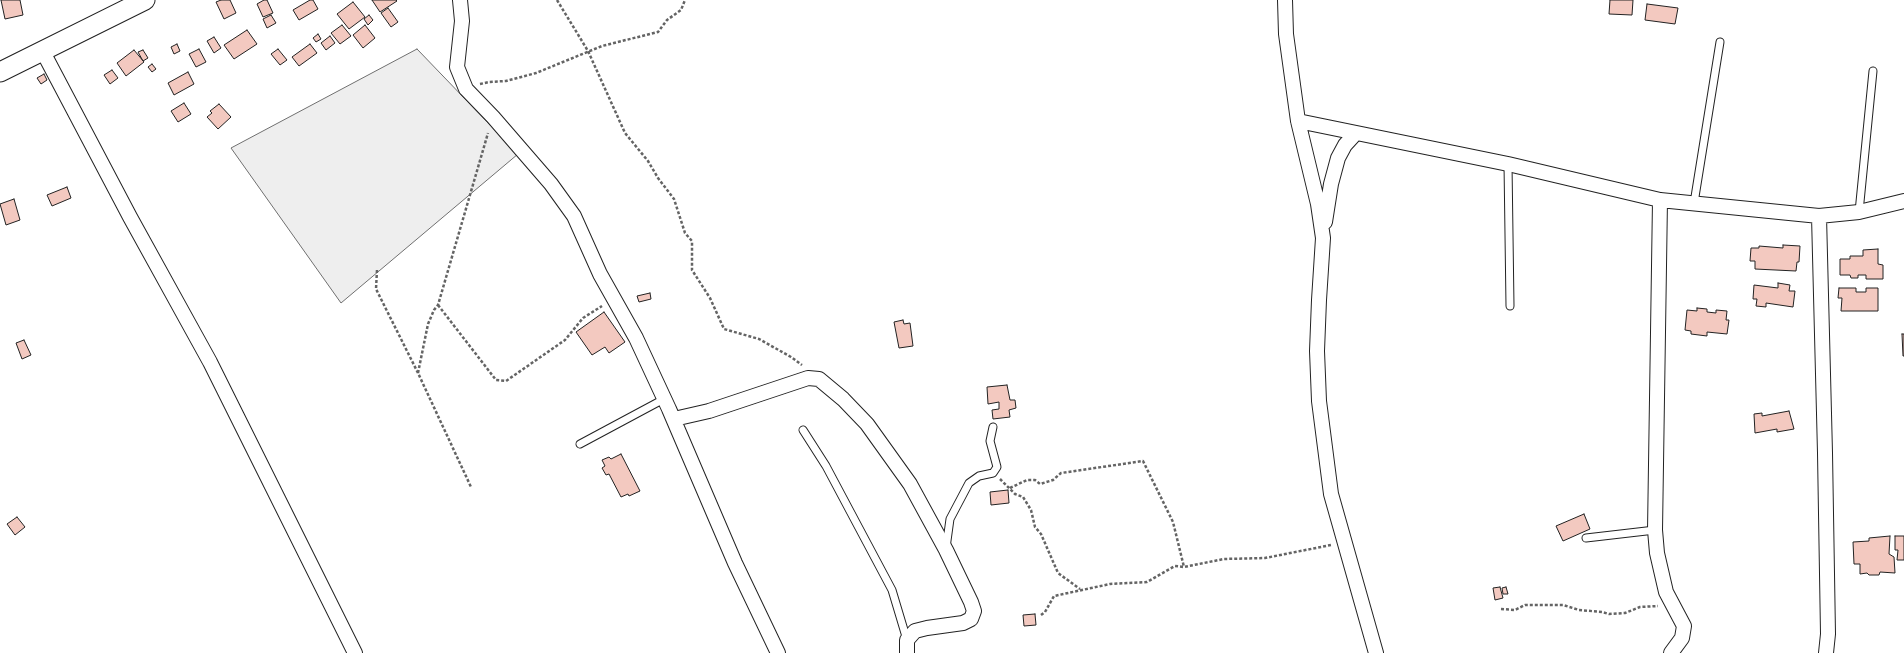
<!DOCTYPE html>
<html>
<head>
<meta charset="utf-8">
<style>
  body { margin:0 }
  canvas { display:block; background:#fff }
</style>
</head>
<body>
<canvas width="1904" height="653"></canvas>
<script>
const c = document.querySelector('canvas').getContext('2d');
c.lineJoin = 'round';
function paint(path, color) {
  c.fillStyle = color;
  c.fill(path, 'evenodd');
}
function shape(rows) {
  const path = new Path2D();
  for (const r of rows) {
    path.moveTo(r[0], r[1]);
    for (let i = 2; i < r.length; i += 2) path.lineTo(r[i], r[i + 1]);
  }
  return path;
}
function strokePath(path, color, width, dash) {
  c.strokeStyle = color;
  c.lineWidth = width;
  c.lineCap = dash ? 'butt' : 'round';
  c.setLineDash(dash || []);
  c.stroke(path);
}
const green = shape([
  [417,49,518,154,341,303,231,148,417,49]
]);
const building = shape([
  [1,0,20,0,23,15,5,19,1,0],
  [221,0,230,0,236,13,224,19,216,2,221,0],
  [264,0,267,0,273,13,263,17,257,4,264,0],
  [310,0,313,0,318,9,299,20,293,10,310,0],
  [372,0,396,0,397,1,380,12,372,0],
  [1610,0,1633,0,1632,15,1609,14,1610,0],
  [353,2,365,17,349,29,337,14,353,2],
  [1647,4,1678,8,1675,24,1645,20,1647,4],
  [388,8,398,22,391,27,381,13,388,8],
  [271,15,276,23,267,28,263,19,271,15],
  [369,15,373,20,368,25,364,19,369,15],
  [342,25,351,36,340,44,331,33,342,25],
  [365,25,375,38,363,48,353,35,365,25],
  [247,30,257,44,234,59,224,45,247,30],
  [318,34,321,39,316,42,313,38,318,34],
  [330,36,335,43,326,50,321,43,330,36],
  [214,37,221,48,214,53,207,41,214,37],
  [177,44,180,51,174,54,171,47,177,44],
  [310,44,317,53,299,66,292,57,310,44],
  [199,49,206,62,196,67,189,54,199,49],
  [278,49,287,60,280,65,271,54,278,49],
  [134,50,144,62,126,76,117,63,134,50],
  [143,50,148,58,143,61,138,52,143,50],
  [152,64,156,69,152,72,148,67,152,64],
  [112,70,118,78,110,84,104,75,112,70],
  [188,72,194,84,174,95,168,83,188,72],
  [44,74,47,80,41,84,37,78,44,74],
  [184,103,191,114,178,122,171,111,184,103],
  [219,104,231,117,218,129,207,117,212,113,210,111,219,104],
  [67,187,71,198,52,206,47,195,67,187],
  [14,199,20,220,6,225,0,204,14,199],
  [1783,245,1800,246,1799,262,1797,262,1796,271,1755,269,1755,261,1750,261,1751,248,1759,248,1759,246,1783,248,1783,245],
  [1878,249,1878,264,1883,265,1883,279,1866,279,1866,275,1858,275,1858,278,1851,278,1850,275,1840,275,1840,259,1850,259,1850,256,1863,256,1863,250,1878,249],
  [1778,283,1790,285,1789,291,1795,291,1793,307,1766,303,1766,307,1756,306,1757,299,1753,299,1754,285,1778,288,1778,283],
  [1839,288,1856,288,1856,292,1866,292,1866,288,1878,288,1878,311,1841,311,1842,298,1838,298,1839,288],
  [650,293,651,299,639,302,637,296,650,293],
  [1697,308,1707,309,1707,312,1716,313,1716,310,1727,311,1726,320,1729,320,1727,334,1707,332,1707,336,1691,334,1691,331,1685,330,1687,310,1697,311,1697,308],
  [604,312,625,342,609,353,605,347,592,355,576,332,604,312],
  [903,320,904,324,910,323,913,346,899,348,894,322,903,320],
  [1902,334,1904,334,1904,356,1903,356,1902,334],
  [24,340,31,355,22,359,16,343,24,340],
  [1007,385,1010,400,1015,400,1016,408,1009,410,1010,417,993,419,992,410,999,409,999,402,988,404,987,387,1007,385],
  [1789,411,1794,429,1777,432,1777,429,1755,433,1754,414,1762,413,1762,416,1789,411],
  [621,454,640,491,629,496,628,494,621,497,609,474,606,475,602,468,605,466,602,460,609,457,611,459,621,454],
  [1008,490,1009,503,991,505,990,492,1008,490],
  [1584,514,1590,529,1563,541,1556,526,1584,514],
  [17,517,25,527,15,535,7,524,17,517],
  [1890,536,1889,554,1894,557,1895,573,1880,572,1879,575,1869,575,1867,573,1860,574,1860,564,1854,564,1853,542,1869,541,1869,538,1890,536],
  [1895,536,1904,536,1904,560,1897,560,1898,550,1895,550,1895,536],
  [1500,587,1503,598,1495,600,1493,588,1500,587],
  [1506,587,1508,594,1503,594,1502,588,1506,587],
  [1035,614,1036,625,1024,626,1023,615,1035,614]
]);
const path = shape([
  [557,0,588,51,625,133,648,161,658,178,674,199,685,233,692,241,692,270,710,298,724,329,759,339,791,357,802,365],
  [480,84,489,82,506,81,536,73,602,46,658,32,667,20,681,10,685,0],
  [377,270,376,289,418,373,471,487],
  [438,305,496,380,506,381,565,340,583,318,602,306],
  [418,373,428,324,434,310,438,305,488,133],
  [1000,479,1015,494,1023,497,1031,510,1035,527,1041,534,1058,573,1080,589],
  [1010,488,1027,480,1035,480,1040,484,1053,480,1061,473,1143,461,1173,522,1184,567],
  [1501,609,1515,610,1525,605,1563,605,1579,610,1602,612,1609,614,1625,613,1640,607,1658,606],
  [1041,615,1045,612,1054,596,1110,584,1147,582,1175,566,1184,567,1224,559,1265,558,1331,545]
]);
const lane = shape([
  [1508,164,1510,306],
  [1694,203,1720,42],
  [1859,212,1873,71],
  [803,430,826,466,892,590,907,640],
  [580,444,664,399],
  [1586,538,1655,530],
  [946,548,950,519,969,483,979,476,993,473,997,467,990,441,993,427]
]);
const street = shape([
  [460,0,462,21,457,67,466,89,493,117,551,184,574,216,600,274,636,338,669,409,735,563,778,653],
  [1285,0,1286,34,1298,121,1318,204,1323,238,1319,300,1317,351,1319,401,1331,494,1376,653],
  [42,50,130,217,210,362,355,653],
  [1298,121,1508,164,1660,200,1819,216,1859,212,1904,201],
  [1660,200,1655,530,1657,553,1666,592,1684,626,1682,638,1671,653],
  [1819,216,1825,453,1828,634,1826,653],
  [1325,222,1331,184,1338,158,1345,145,1356,133],
  [674,419,709,411,808,378,819,379,843,399,867,424,910,484,946,550,971,602,974,611,971,619,963,623,927,628,915,631,907,640,907,653]
]);
const secondary = shape([
  [0,72,145,0]
]);
paint(green, '#eee');
strokePath(green, '#6f6f6f', 1);
paint(building, '#f3c9c0');
strokePath(building, '#222', 1);
strokePath(lane, '#222', 9);
strokePath(street, '#222', 16);
strokePath(secondary, '#222', 21);
strokePath(path, '#646464', 2.5, [3, 2]);
strokePath(lane, '#fff', 7);
strokePath(street, '#fff', 14);
strokePath(secondary, '#fff', 19);
</script>
</body>
</html>
